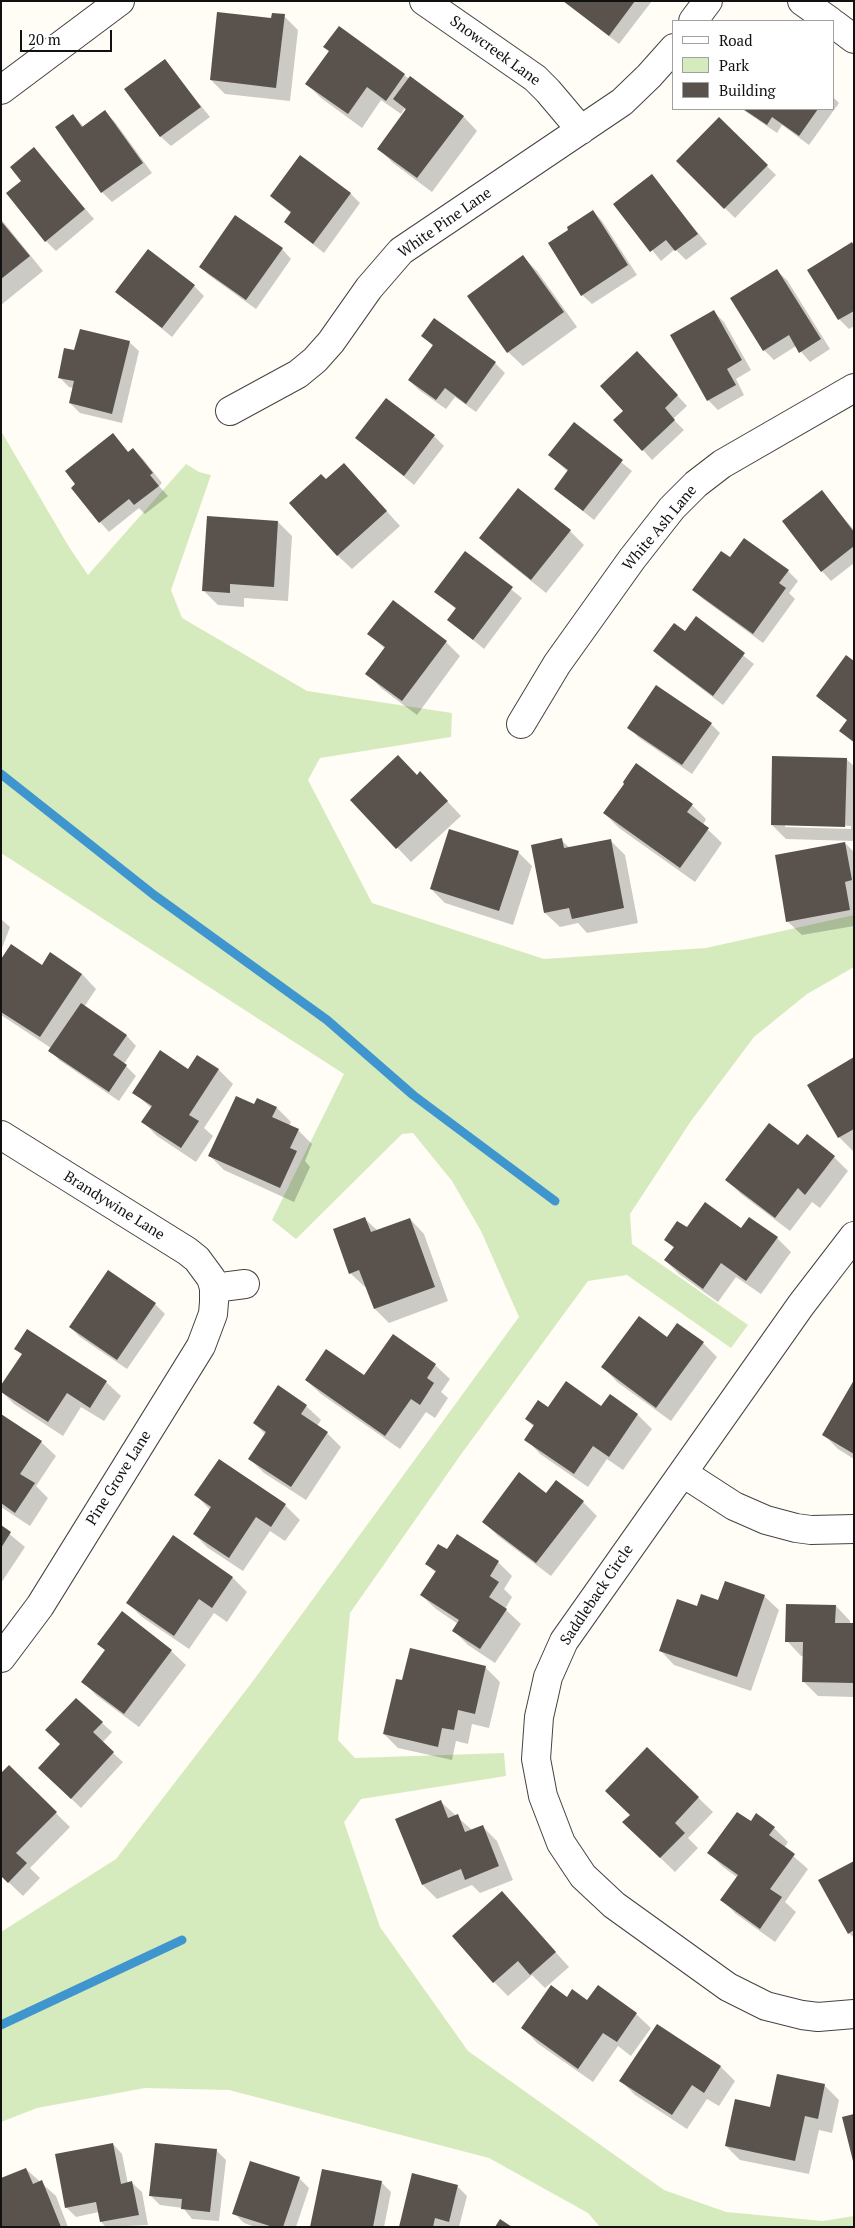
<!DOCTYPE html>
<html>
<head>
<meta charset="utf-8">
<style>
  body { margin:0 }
  #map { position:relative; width:855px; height:2228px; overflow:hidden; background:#fffdf5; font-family:"PT Serif",serif }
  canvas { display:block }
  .frame { position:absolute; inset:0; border:2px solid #111; pointer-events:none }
  .legend { position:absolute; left:672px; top:20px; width:162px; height:90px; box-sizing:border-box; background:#fff; border:1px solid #a0a0a0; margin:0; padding:6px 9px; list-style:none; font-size:15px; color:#111 }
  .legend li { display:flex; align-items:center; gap:10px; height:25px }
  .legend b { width:25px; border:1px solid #a0a0a0 }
  .scale { position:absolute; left:20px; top:30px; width:92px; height:22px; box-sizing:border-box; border:2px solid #111; border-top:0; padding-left:6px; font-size:15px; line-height:18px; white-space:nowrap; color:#111; -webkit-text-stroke:4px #fff; paint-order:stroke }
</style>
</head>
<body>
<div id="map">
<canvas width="855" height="2228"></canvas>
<div class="frame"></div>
<ul class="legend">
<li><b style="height:6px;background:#fff"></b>Road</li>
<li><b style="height:14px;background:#d5ebbd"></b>Park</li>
<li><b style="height:14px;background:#5a524d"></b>Building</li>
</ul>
<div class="scale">20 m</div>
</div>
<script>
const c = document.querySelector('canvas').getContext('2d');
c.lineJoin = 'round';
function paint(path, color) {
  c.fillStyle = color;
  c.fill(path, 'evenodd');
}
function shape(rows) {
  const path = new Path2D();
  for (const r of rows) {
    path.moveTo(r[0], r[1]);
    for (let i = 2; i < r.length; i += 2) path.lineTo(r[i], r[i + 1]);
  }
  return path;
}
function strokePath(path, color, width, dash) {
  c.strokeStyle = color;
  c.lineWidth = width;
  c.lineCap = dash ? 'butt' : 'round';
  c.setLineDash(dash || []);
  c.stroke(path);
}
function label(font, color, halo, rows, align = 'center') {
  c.font = font + ' "PT Serif",serif';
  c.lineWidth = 5;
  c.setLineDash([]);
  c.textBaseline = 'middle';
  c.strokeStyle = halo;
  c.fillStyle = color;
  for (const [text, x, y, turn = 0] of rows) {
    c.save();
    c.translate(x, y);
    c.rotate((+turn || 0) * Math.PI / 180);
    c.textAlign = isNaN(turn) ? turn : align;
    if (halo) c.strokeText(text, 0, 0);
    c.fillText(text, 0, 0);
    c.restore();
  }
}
const green = shape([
  [1,431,69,547,88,575,186,464,199,472,211,475,171,590,182,618,307,691,452,713,451,737,320,758,308,780,372,903,544,959,706,948,854,915,854,967,807,994,754,1037,691,1121,630,1214,632,1244,748,1325,731,1348,627,1275,588,1281,462,1453,350,1613,338,1740,355,1758,504,1753,506,1776,361,1799,344,1822,380,1927,468,2051,664,2190,726,2212,823,2221,854,2216,854,2227,600,2227,588,2213,489,2158,229,2090,145,2088,37,2108,1,2122,1,1932,116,1859,253,1681,519,1317,481,1231,452,1181,413,1133,402,1134,296,1239,272,1220,344,1074,1,853]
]);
const shadow = shape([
  [564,1,652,1,619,44],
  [284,16,298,30,290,101,225,94,211,80,272,20],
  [325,47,404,75,463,116,477,131,432,192,393,163,379,149,406,111,404,109,401,114,381,100,362,128,321,98,307,84,330,52],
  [164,60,210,117,171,146,161,137,126,89],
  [834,98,839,103,809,145,782,125,777,133,742,109,834,109],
  [105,112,115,122,152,173,112,202,102,192,73,115,84,127],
  [719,119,776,175,735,218,677,161],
  [34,149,94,219,56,251,46,241,23,181],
  [300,157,351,194,360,203,324,253,285,222,292,214,271,196],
  [652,176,707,244,686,260,675,249,661,261,615,204],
  [593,211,602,221,637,275,592,304,582,295,570,230],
  [1,219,43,271,1,305],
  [854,246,854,326,849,329,839,319,809,270],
  [282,249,291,259,256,309,210,276,200,267],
  [523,257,537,271,577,327,523,366,508,352],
  [777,271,787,280,830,349,810,362,796,346,774,360,764,350],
  [194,286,204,296,172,337,117,292],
  [714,312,724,322,751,370,736,379,744,395,718,410,708,400],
  [434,320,495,363,505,373,476,412,455,397,446,409,419,390,409,380,433,346,423,336],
  [129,342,139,351,122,423,80,413,70,403,73,388,69,387,59,377,75,352],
  [647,362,687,406,673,419,684,430,652,460,643,450,625,411],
  [574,424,632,471,594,520,555,489,568,472,550,455],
  [113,435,129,453,133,449,143,459,162,483,159,486,168,496,145,514,139,508,109,532,100,522],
  [434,436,444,446,414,485,357,438],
  [358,479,400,526,352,569,337,555,326,481],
  [822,492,854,530,854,563,831,581,822,571],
  [278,522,292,536,288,601,244,598,244,607,218,605,204,591],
  [570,531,584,545,546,593,495,552,480,538],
  [465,553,522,598,484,649,449,620,457,610,436,592],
  [730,559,788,571,798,581,789,593,795,599,763,643,703,599,693,590],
  [696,618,754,664,723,705,664,660,654,650,685,633],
  [369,634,446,642,460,656,417,715,381,688,367,673,385,649],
  [854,662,854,743,840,731,848,721,817,696],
  [711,724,720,733,692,774,638,737,629,727],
  [846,759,854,766,854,841,786,839,772,825],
  [785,824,851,826,851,829,785,827],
  [636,765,692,805,706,819,703,825,722,843,695,882,619,828,604,813,626,784],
  [417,776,434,787,461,816,411,862,352,800],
  [561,840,570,848,610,840,625,855,638,923,587,933,578,923,560,927,545,913],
  [845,843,854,852,854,926,802,935,787,921],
  [518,852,532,866,513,925,445,903,431,889],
  [1,919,10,927,1,951],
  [1,961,82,974,96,989,84,1007,127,1036,136,1046,124,1064,136,1076,119,1101,59,1060,50,1050,51,1048,1,1015],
  [197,1056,219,1070,233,1084,204,1128,213,1136,196,1162,157,1136,143,1122,152,1109,134,1092,188,1071],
  [854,1058,854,1152,839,1137,809,1085],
  [258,1099,277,1108,291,1122,289,1126,298,1130,312,1144,305,1161,310,1167,294,1202,224,1170,210,1156,255,1106],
  [798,1147,834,1157,848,1171,820,1208,812,1202,790,1231,741,1194,727,1180],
  [365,1219,378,1231,410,1219,424,1234,448,1301,389,1323,375,1309,367,1287,365,1287,350,1273],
  [687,1229,741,1230,777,1238,791,1252,761,1294,736,1277,718,1302,679,1274,665,1260,674,1248,665,1240],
  [155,1304,165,1314,127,1369,80,1337,70,1327],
  [28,1331,106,1382,121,1396,104,1421,81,1407,63,1436,14,1404,1,1391,23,1355,16,1348],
  [393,1336,435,1365,450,1379,441,1392,448,1398,435,1418,426,1412,400,1449,321,1394,306,1380,365,1377],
  [667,1338,703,1343,717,1357,671,1421,617,1382,603,1367],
  [854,1383,854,1459,838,1449,824,1435],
  [306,1406,321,1420,317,1426,327,1433,341,1447,306,1500,264,1473,250,1459,266,1435,254,1423],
  [602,1408,638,1415,652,1429,623,1470,607,1459,588,1487,540,1454,526,1439,534,1427,526,1419,548,1409],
  [1,1415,41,1442,56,1456,36,1486,48,1498,30,1526,1,1507],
  [219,1461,285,1505,300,1520,285,1541,270,1531,243,1571,208,1548,194,1534,210,1510,196,1495],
  [547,1495,583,1502,597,1516,551,1576,498,1536,484,1522],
  [1,1527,25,1547,1,1583],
  [173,1537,233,1578,247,1592,227,1622,214,1613,189,1649,142,1617,128,1603],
  [448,1551,498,1562,512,1576,504,1589,512,1597,505,1609,521,1624,495,1663,468,1645,454,1631,458,1624,436,1609,421,1595,436,1573,427,1564],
  [764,1596,779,1610,751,1691,674,1665,660,1650,719,1601],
  [836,1606,850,1621,850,1624,854,1626,854,1697,818,1696,803,1681,804,1656,801,1656,787,1641],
  [122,1613,171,1651,186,1665,139,1727,97,1696,83,1682,106,1651,99,1644],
  [485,1667,500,1682,489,1728,472,1724,468,1744,456,1741,452,1760,398,1748,384,1734,403,1682],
  [102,1723,112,1732,102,1743,123,1762,81,1808,39,1768],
  [648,1749,713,1812,688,1838,698,1848,675,1872,638,1836,631,1815],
  [9,1767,70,1827,30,1868,40,1878,23,1896,1,1875],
  [441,1802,473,1831,483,1827,497,1841,513,1880,480,1893,472,1885,437,1899,423,1885],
  [751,1823,774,1828,788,1842,784,1848,808,1869,785,1902,796,1912,775,1942,736,1914,722,1900,738,1878,723,1867,709,1853],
  [854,1862,854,1938,849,1933],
  [502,1893,569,1967,545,1988,532,1975,508,1996,494,1982],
  [598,1986,636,2014,651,2028,631,2056,618,2046,593,2082,537,2043,523,2028,567,1998,587,2002],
  [657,2026,721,2067,735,2081,719,2106,707,2099,687,2129,635,2095,621,2081],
  [824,2085,839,2100,832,2133,819,2130,809,2174,740,2160,726,2146,771,2108],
  [113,2144,122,2154,128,2184,132,2183,142,2192,148,2225,106,2227,101,2222,99,2212,76,2217,66,2207],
  [216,2150,226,2160,219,2221,192,2219,183,2208,160,2205,150,2195],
  [26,2169,56,2196,68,2227,1,2227],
  [299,2178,309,2188,296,2227,255,2227,244,2223,234,2213],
  [381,2182,391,2192,384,2227,312,2227],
  [458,2187,467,2196,459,2227,400,2227]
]);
const stream = shape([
  [1,774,154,895,327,1020,413,1095,555,1201],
  [1,2025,182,1940]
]);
const building = shape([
  [563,1,635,1,609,36],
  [217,12,271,18,272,13,285,14,276,88,210,80],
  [339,26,405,74,386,101,367,87,348,114,305,84,329,51,323,47],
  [165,59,201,107,160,137,124,89],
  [410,76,464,116,417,178,377,149,406,109,393,99],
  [743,109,818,109,799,136,772,117,767,125],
  [105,110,143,163,101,193,55,127,73,114,82,127],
  [719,117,768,165,724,209,676,161],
  [34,147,85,209,45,242,6,193,21,181,10,167],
  [300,155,351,193,313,244,284,222,291,212,270,196],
  [652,174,698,234,675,251,666,240,650,252,613,204],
  [593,210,628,265,581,296,548,243,568,230,567,227],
  [235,215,283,248,246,300,199,267],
  [1,221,30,256,1,279],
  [852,242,854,246,854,311,838,320,807,270],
  [148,249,195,285,162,328,115,292],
  [523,255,564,312,507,353,467,296],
  [777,269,821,339,799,353,789,335,763,351,730,298],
  [714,310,742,360,727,369,736,385,707,401,670,335],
  [434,318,496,362,466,404,445,388,436,400,408,380,433,345,421,336],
  [80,329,130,341,112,414,69,403,74,381,58,378,64,348,74,350],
  [637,351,678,395,665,408,675,420,642,451,613,420,623,411,600,386],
  [386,398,435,435,404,476,355,438],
  [574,422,623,460,583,511,554,489,568,470,548,455],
  [113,433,128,452,133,448,153,473,150,475,159,486,134,505,129,499,99,523,71,488,75,484,65,471],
  [344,463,387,511,337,556,289,503,321,474,326,479],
  [518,488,571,530,531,580,479,538],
  [822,490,854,532,854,546,821,572,782,521],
  [207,516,278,521,274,587,230,584,230,593,202,591],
  [744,538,789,570,779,583,786,588,753,634,692,590,721,551,730,557],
  [465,551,513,587,473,640,447,620,456,608,434,592],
  [393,600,447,641,402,701,365,674,385,647,367,634],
  [696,616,745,653,713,696,653,651,674,623,685,631],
  [846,655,854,661,854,742,839,731,847,720,816,696],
  [656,685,712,723,682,765,627,728],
  [398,755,417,775,420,771,448,801,396,849,350,800],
  [772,756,847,758,845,827,771,825],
  [636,763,693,804,687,812,709,828,680,868,603,813,624,784,623,782],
  [449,829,519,851,499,911,430,889],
  [562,838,564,848,611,839,624,908,572,919,569,908,544,913,531,845],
  [845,842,852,880,845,882,850,910,786,922,775,855],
  [11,944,42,965,50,952,82,974,40,1037,1,1012,1,959],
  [81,1003,127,1035,113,1055,127,1065,109,1092,48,1051],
  [160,1050,188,1069,197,1055,219,1069,189,1115,199,1121,181,1148,141,1122,152,1106,132,1093],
  [854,1057,854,1129,838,1138,807,1085],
  [236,1096,254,1104,257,1098,277,1107,272,1117,299,1129,290,1148,297,1151,280,1188,208,1156],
  [769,1123,798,1145,807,1134,835,1156,805,1195,798,1188,775,1218,725,1180],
  [705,1202,741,1228,749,1217,778,1237,746,1281,721,1263,703,1289,664,1260,674,1247,664,1240,677,1221,687,1227],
  [365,1217,371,1232,410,1218,435,1287,374,1309,359,1270,349,1274,333,1229],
  [108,1270,156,1303,117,1360,69,1327],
  [639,1316,667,1337,677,1323,704,1342,656,1408,601,1367],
  [27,1329,107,1381,90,1408,67,1393,48,1422,1,1392,1,1385,22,1354,14,1349],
  [393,1334,436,1364,427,1378,434,1383,420,1405,411,1399,385,1436,305,1380,326,1349,364,1375],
  [854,1380,854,1454,822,1435],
  [566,1381,601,1406,610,1394,638,1414,609,1457,593,1446,574,1474,524,1440,534,1425,525,1419,538,1400,548,1407],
  [278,1385,307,1405,301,1414,328,1432,291,1487,248,1459,266,1432,253,1423],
  [1,1414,42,1441,20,1474,35,1483,15,1513,1,1503],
  [219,1459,286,1504,271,1527,256,1517,229,1558,193,1534,211,1507,194,1495],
  [519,1472,546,1493,556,1480,584,1501,536,1563,482,1522],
  [1,1525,11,1532,1,1548],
  [457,1534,499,1561,490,1576,499,1582,489,1597,507,1609,480,1649,452,1631,459,1620,420,1595,436,1571,425,1564,438,1544,447,1549],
  [173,1535,233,1577,212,1608,199,1599,174,1636,126,1603],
  [725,1581,765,1595,737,1677,659,1651,677,1599,697,1606,701,1594,718,1600],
  [786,1604,836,1605,835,1623,853,1623,854,1683,802,1682,803,1642,785,1642],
  [122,1611,172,1650,124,1714,81,1682,105,1650,97,1644],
  [410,1648,486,1666,475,1714,458,1710,454,1730,442,1728,438,1747,383,1734,396,1679,402,1680],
  [76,1698,103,1722,93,1732,114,1752,71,1799,38,1768,60,1744,45,1730],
  [647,1747,699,1797,675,1823,685,1833,660,1858,622,1822,630,1815,605,1791],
  [9,1765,57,1812,16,1853,27,1863,8,1883,1,1876,1,1773],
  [441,1800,448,1818,458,1814,465,1832,483,1825,499,1866,465,1880,461,1869,422,1885,395,1819],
  [737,1812,751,1821,756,1813,775,1827,769,1835,795,1854,770,1889,782,1897,760,1929,720,1900,738,1875,707,1853],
  [854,1861,854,1930,848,1934,818,1880],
  [502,1891,556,1952,530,1975,518,1961,493,1983,452,1936],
  [551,1985,567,1997,572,1989,587,2000,598,1985,637,2013,617,2042,603,2033,578,2069,521,2028],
  [657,2024,721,2066,704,2093,692,2085,672,2115,619,2081],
  [777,2074,825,2084,818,2119,805,2116,795,2161,725,2146,735,2099,770,2107],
  [854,2114,854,2161,853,2161,842,2117],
  [113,2143,121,2184,132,2181,139,2215,100,2222,96,2202,65,2208,55,2154],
  [155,2143,217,2149,210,2212,181,2209,182,2199,149,2196],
  [250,2161,300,2177,283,2227,273,2227,232,2214],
  [26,2168,33,2184,42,2180,61,2227,1,2227,1,2178],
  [322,2169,382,2181,373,2227,310,2227],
  [412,2173,458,2185,449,2222,435,2218,433,2227,399,2227],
  [500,2219,512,2227,495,2227]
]);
const minor = shape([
  [424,1,535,78,548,91,581,130],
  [802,1,830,21],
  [693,21,708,1],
  [834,24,854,39],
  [1,90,120,1],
  [230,411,298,374,315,360,331,342,369,288,401,251,622,102,649,76,674,48],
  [521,724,557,664,632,559,672,508,696,484,722,464,854,388],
  [1,1135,187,1251,197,1259,211,1278,214,1288,214,1302,213,1314,201,1346,40,1606,1,1658],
  [854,1236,801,1305,564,1641,548,1677,544,1695,539,1717,536,1759,543,1796,561,1843,583,1876,614,1905,728,1987,766,2006,802,2015,818,2017,854,2014],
  [214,1288,245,1284],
  [683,1473,734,1506,766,1520,796,1528,811,1530,854,1529]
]);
const streetNames = [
  ["Snowcreek Lane",495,51,36],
  ["White Pine Lane",445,223,-35],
  ["White Ash Lane",660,528,-50],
  ["Brandywine Lane",114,1206,32],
  ["Pine Grove Lane",119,1478,-58],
  ["Saddleback Circle",597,1595,-56]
];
paint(green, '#d5ebbd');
paint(shadow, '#0003');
strokePath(stream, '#3f96cf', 9);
paint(building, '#5a524d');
strokePath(minor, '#444', 30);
strokePath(minor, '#fff', 28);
label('15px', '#111', '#fff', streetNames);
</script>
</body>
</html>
